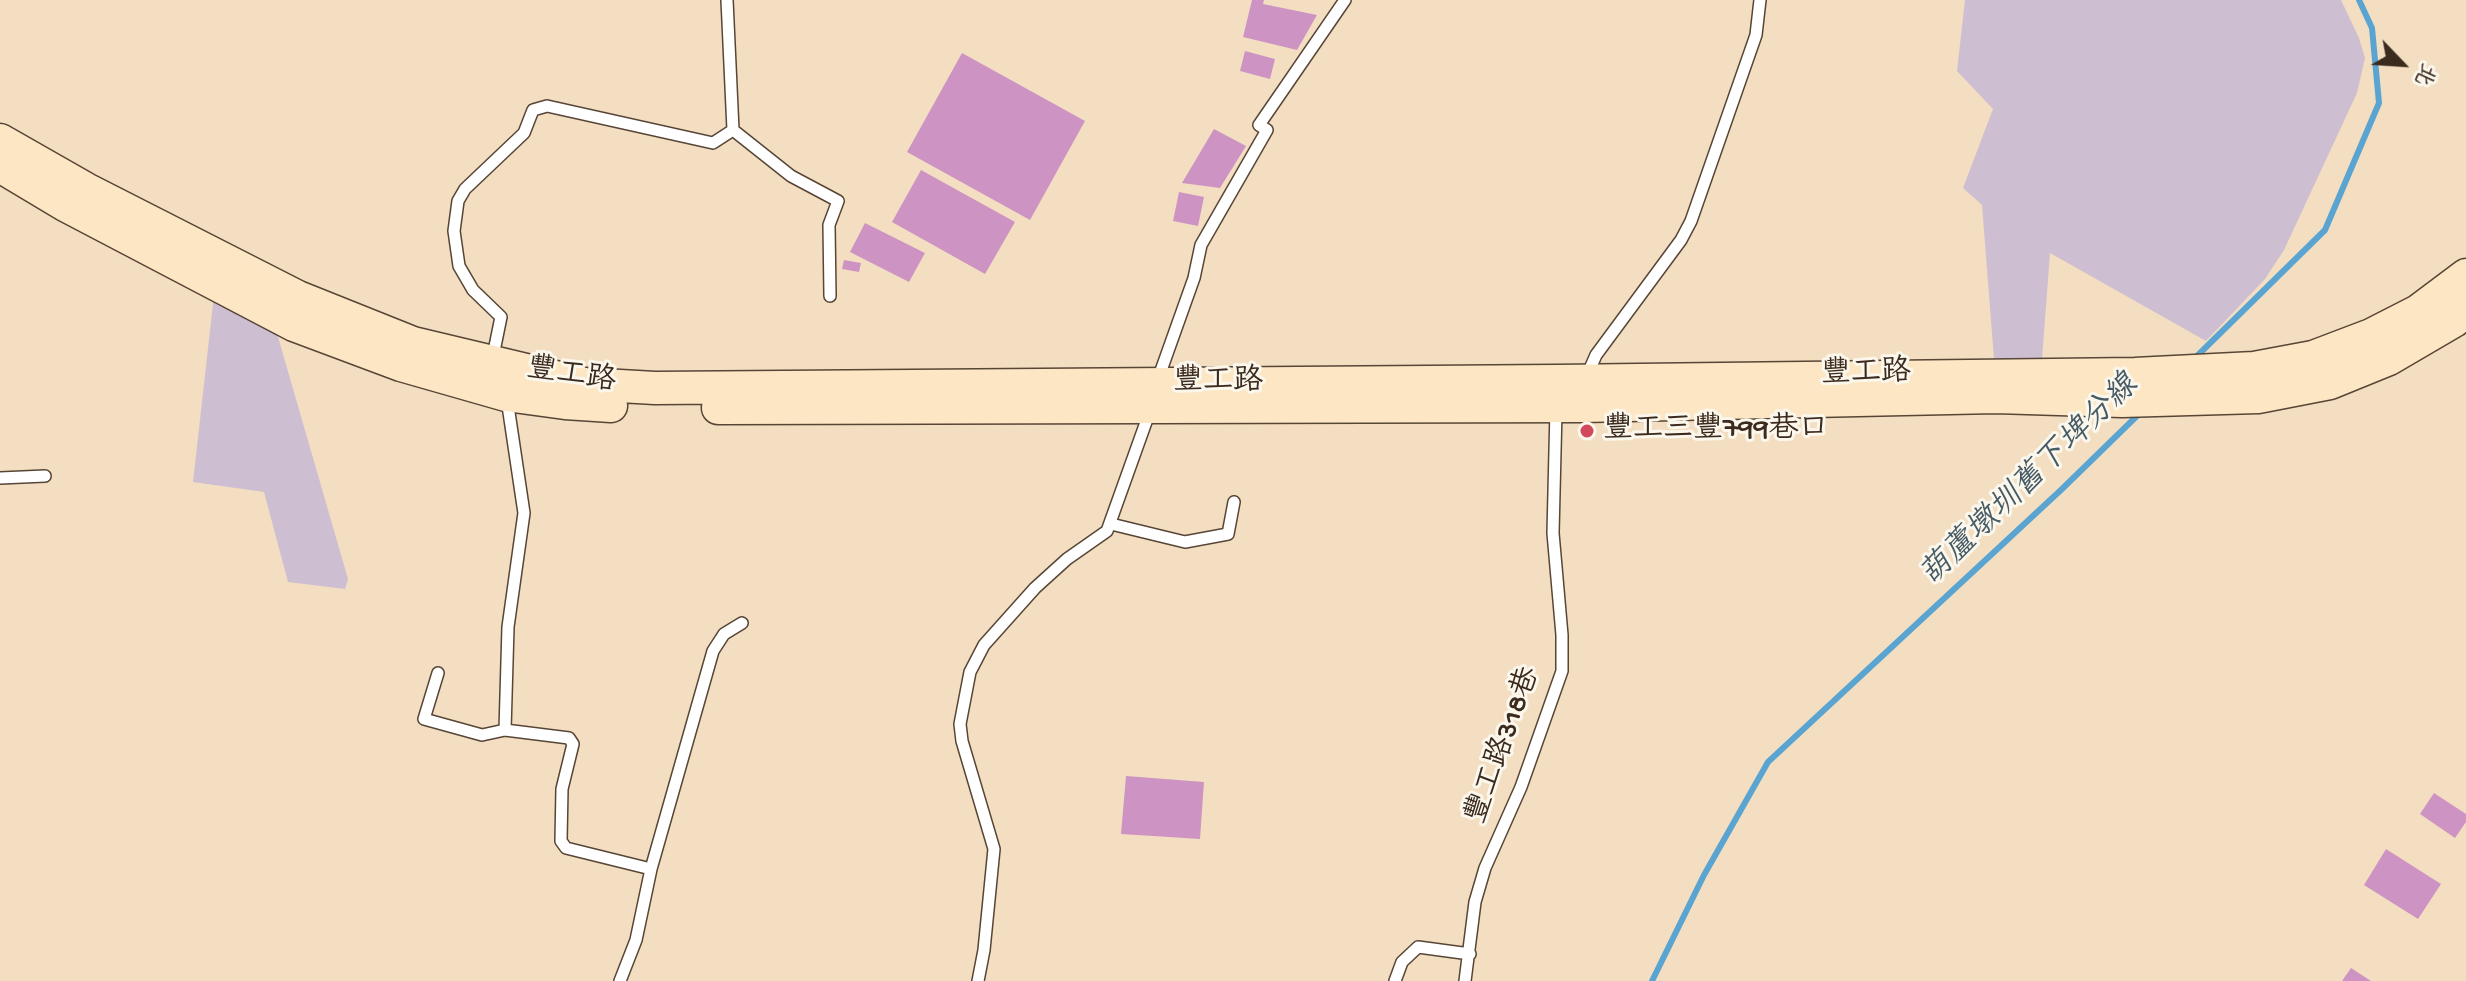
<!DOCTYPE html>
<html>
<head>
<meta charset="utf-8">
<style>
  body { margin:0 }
  #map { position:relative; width:2466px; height:981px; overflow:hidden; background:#f3dec1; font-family:"Gochi Hand","LXGW WenKai TC",sans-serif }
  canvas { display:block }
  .north { position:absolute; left:2362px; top:24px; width:80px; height:80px; -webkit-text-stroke:6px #fbf7ec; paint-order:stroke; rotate:115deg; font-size:22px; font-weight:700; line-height:32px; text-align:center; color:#3b2a1e }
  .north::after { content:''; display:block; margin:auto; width:28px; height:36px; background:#3b2a1e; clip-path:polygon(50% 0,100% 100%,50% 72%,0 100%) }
</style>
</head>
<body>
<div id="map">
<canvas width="2466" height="981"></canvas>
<div class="north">北</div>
</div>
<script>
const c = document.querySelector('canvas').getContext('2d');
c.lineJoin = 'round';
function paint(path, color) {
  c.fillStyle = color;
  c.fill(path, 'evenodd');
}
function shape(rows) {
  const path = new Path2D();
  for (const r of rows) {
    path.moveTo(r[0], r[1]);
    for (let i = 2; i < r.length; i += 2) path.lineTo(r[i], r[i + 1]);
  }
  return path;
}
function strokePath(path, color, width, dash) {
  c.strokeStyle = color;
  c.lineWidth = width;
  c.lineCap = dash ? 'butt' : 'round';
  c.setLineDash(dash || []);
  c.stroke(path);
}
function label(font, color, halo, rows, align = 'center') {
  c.font = font + ' "Gochi Hand","LXGW WenKai TC",sans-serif';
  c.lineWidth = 6;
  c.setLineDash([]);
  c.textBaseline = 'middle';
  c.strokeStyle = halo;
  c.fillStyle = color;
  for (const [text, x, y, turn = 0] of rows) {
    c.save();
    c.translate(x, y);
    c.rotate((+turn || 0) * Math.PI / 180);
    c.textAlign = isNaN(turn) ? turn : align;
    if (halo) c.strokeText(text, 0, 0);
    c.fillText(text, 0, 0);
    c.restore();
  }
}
const industrial = shape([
  [1965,0,2341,0,2359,38,2365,58,2357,93,2284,250,2265,279,2206,341,2050,253,2042,359,1994,359,1982,205,1963,188,1993,109,1957,71],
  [214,295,274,323,348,579,345,589,288,582,264,492,193,482]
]);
const stream = shape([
  [2195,358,2325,230,2379,103,2372,28,2359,0],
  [1652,981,1704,875,1768,762,2062,489,2142,411]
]);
const building = shape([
  [1252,0,1264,0,1263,4,1317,15,1297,50,1243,37],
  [1245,51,1275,59,1270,79,1240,71],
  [962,53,1085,121,1030,220,907,152],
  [1214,129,1246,146,1220,188,1182,183],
  [921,170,1015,222,985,274,892,222],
  [1179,192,1204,197,1198,226,1173,221],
  [865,223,925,253,909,282,850,252],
  [844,260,861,263,859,272,842,269],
  [1126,776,1204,782,1200,839,1121,834],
  [2434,793,2466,814,2466,822,2455,838,2420,814],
  [2386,849,2441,884,2418,919,2364,885],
  [2351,968,2371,981,2342,981]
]);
const lane = shape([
  [733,130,791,176,838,201,829,225,830,296],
  [492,361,501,317,473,290,459,266,454,231,458,201,465,189,524,133,533,110,547,106,713,143,733,130,727,0],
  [1586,378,1596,355,1681,240,1691,221,1756,35,1760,0],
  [1158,379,1194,278,1201,245,1267,130,1259,125,1345,0],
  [507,399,524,513,508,627,505,730,569,738,573,744,562,789,561,841,566,848,651,869,636,940,620,981],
  [0,478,45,476],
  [1111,524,1185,542,1228,534,1234,502],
  [438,673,424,719,482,735,505,730],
  [651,869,713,651,724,634,742,623],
  [978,981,984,950,994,849,962,741,960,724,970,672,984,645,1035,588,1067,559,1107,531,1150,411],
  [1395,981,1402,962,1418,947,1470,954],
  [1465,981,1475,902,1485,868,1521,787,1562,671,1562,635,1553,533,1556,410]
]);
const secondary = shape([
  [0,140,86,189,298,297,413,343,585,384,655,388,1556,381,2135,374,2254,368,2313,357,2371,335,2418,311,2466,275],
  [0,166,65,205,294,325,401,365,506,395,565,403,611,406],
  [718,408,1583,406,1996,397,2122,401,2258,397,2330,383,2389,359,2454,321,2466,310]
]);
const markers = [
  [1587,431,8,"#d1495b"]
];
const streetNames = [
  ["豐工路",1866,375,-1],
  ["豐工路",571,377,9],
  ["豐工路",1218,383],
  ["豐工路318巷",1505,746,-70]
];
const poiNames = [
  ["豐工三豐799巷口",1603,431]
];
const waterNames = [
  ["葫蘆墩圳舊下埤分線",2031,482,-44]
];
paint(industrial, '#cebed1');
strokePath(stream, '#5aa4d2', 6);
paint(building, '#cd94c3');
strokePath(lane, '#574536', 14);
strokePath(secondary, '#574536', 35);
strokePath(lane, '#fff', 11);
strokePath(secondary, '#fce6c4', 32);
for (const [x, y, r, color] of markers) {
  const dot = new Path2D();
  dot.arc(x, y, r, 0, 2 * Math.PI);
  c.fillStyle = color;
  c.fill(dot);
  strokePath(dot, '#fbf7ec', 3);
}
label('30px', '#3b2a1e', '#fbf7ec', streetNames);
label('30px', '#3b2a1e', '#fbf7ec', poiNames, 'left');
label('italic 32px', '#475b66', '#fbf7ec', waterNames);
</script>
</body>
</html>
